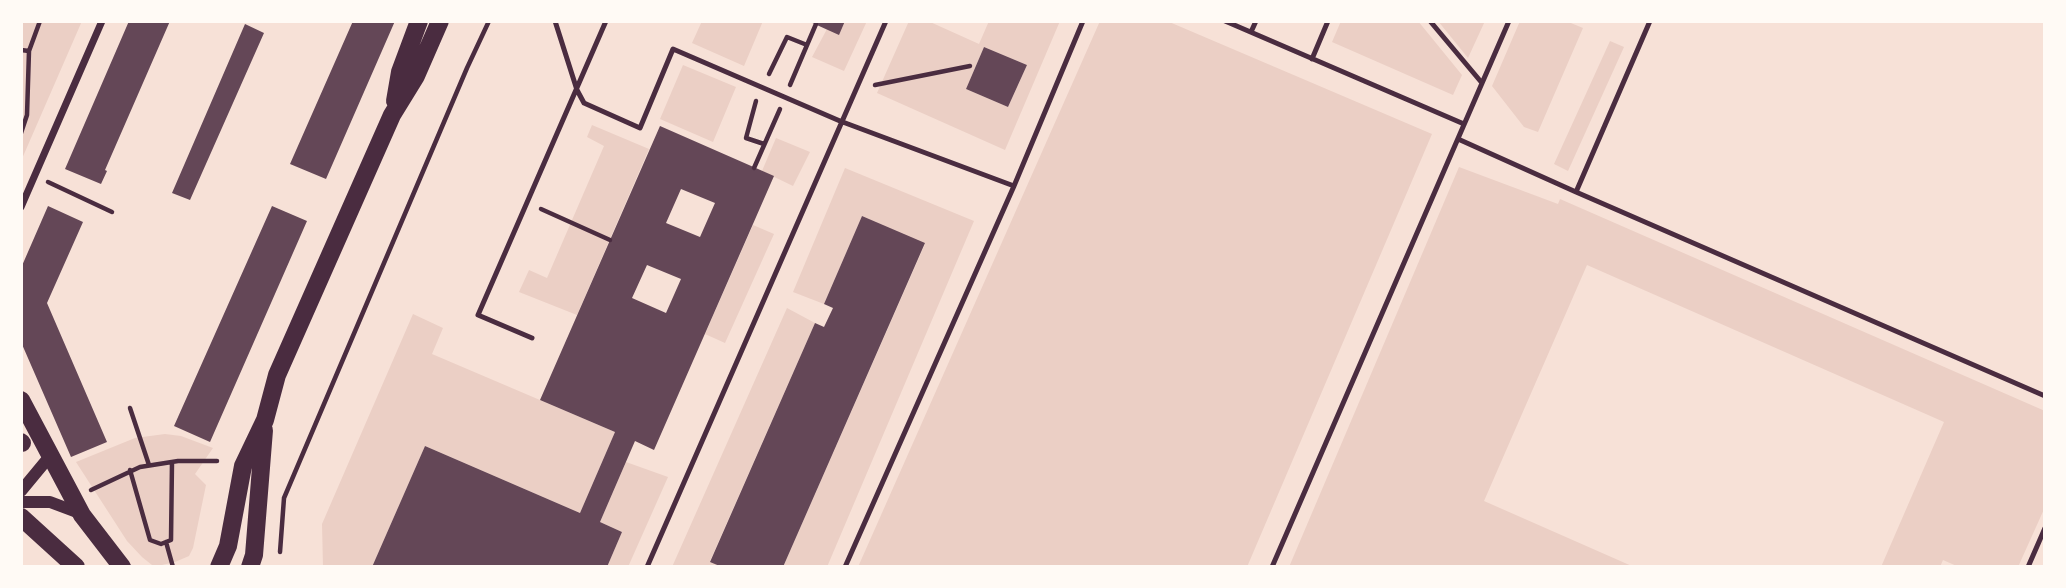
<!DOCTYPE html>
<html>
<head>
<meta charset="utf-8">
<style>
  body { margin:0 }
  #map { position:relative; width:2066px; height:588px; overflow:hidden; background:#f7e1d7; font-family:"IBM Plex Serif",serif }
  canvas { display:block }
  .frame { position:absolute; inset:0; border:23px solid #fffaf5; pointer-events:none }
</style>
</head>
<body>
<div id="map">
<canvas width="2066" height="588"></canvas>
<div class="frame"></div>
</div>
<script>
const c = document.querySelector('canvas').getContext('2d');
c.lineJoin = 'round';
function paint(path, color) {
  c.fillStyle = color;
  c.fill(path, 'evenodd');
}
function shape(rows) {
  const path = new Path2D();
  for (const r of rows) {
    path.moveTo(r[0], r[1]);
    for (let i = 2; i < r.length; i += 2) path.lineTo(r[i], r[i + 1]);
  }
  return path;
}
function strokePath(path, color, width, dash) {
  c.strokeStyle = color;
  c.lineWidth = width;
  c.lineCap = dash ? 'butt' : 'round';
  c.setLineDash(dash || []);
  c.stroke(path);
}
const green = shape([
  [21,21,82,21,21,161],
  [702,21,763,21,744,66,692,43],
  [845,21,867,21,844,71,812,57,827,29],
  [909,21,928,21,979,44,989,21,1060,21,1005,150,877,93],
  [984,47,1027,65,1008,107,966,89],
  [1100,21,1167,21,1432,134,1247,567,858,567],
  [1341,21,1418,21,1462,75,1453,95,1332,42],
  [1438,21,1485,21,1468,58],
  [1520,21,1566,21,1583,28,1538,132,1524,127,1492,86],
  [1610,41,1624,47,1568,171,1554,164],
  [683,65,736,87,713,142,660,119],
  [592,125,649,149,577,315,519,292,529,270,547,278,604,146,587,137],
  [776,138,810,152,793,186,762,171],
  [1459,167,1558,204,1560,199,2045,411,2045,507,2018,567,1959,567,1943,560,1940,567,1881,567,1944,422,1587,265,1484,501,1634,567,1289,567],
  [845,168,974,221,827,567,783,567,925,244,862,216,824,304,793,292],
  [753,225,774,234,725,343,705,334],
  [787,308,815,323,710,561,722,567,672,567],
  [413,314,443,328,432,354,615,432,580,513,425,446,372,567,323,567,322,524],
  [165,434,181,436,213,448,195,474,206,485,193,548,189,556,175,562,162,565,152,565,142,557,127,541,76,462,135,438],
  [626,462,668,477,628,567,607,567,622,532,600,522]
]);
const building = shape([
  [129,21,170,21,105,170,107,171,101,184,65,169],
  [353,21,395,21,326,179,290,164],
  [808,21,845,21,839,35],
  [245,24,264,33,190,200,172,193],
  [984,47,1027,65,1008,107,966,89],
  [660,126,774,176,654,450,635,441,600,522,622,532,607,567,372,567,425,446,580,513,615,432,540,400],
  [681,189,715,203,700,237,666,223],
  [647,265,681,279,666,313,632,298],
  [48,206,83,222,47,303,107,442,71,457,21,342,21,268],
  [272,206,307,221,210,442,174,426],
  [862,216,925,243,783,567,722,567,710,562,815,323,824,327,833,308,824,304]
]);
const path = shape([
  [21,50,29,51,40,21],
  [769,74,787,37,807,45],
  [790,85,816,24],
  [875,85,970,66],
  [756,101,746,138,764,144],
  [21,133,27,115,29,51],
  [754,168,780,109],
  [48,182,112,212],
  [541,209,610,240],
  [130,408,149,465],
  [130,470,150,540,161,544,171,540,172,462],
  [91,490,140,467,178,461,217,461],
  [166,542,173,567],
  [280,552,284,498,467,68,489,21]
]);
const service = shape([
  [555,21,577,90,584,103,640,128,673,49,840,121,1014,186],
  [1225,21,1464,124],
  [1430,21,1482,83],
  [1650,21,1576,192,2045,396],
  [1251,32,1256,21],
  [1312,59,1328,21],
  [1458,139,1576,192],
  [532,338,478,315,606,21],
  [647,567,886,21],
  [845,567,1014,186,1083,21],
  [1272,567,1509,21],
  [2028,567,2045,528]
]);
const minor = shape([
  [21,207,102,21]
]);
const tertiary = shape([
  [21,491,50,456],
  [21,502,50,502,82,514]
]);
const primary = shape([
  [395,101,400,72,419,21],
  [21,400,82,515,122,567],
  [21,442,22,443],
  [21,517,76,567],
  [219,567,228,546,243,466,265,420,277,375,392,115,416,76,440,21],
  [250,567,254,555,264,430]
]);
paint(green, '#ebcfc5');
paint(building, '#644757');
strokePath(path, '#4a2c40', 4.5);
strokePath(service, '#4a2c40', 5);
strokePath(minor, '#4a2c40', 7);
strokePath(tertiary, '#4a2c40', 12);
strokePath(primary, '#4a2c40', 18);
</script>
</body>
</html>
